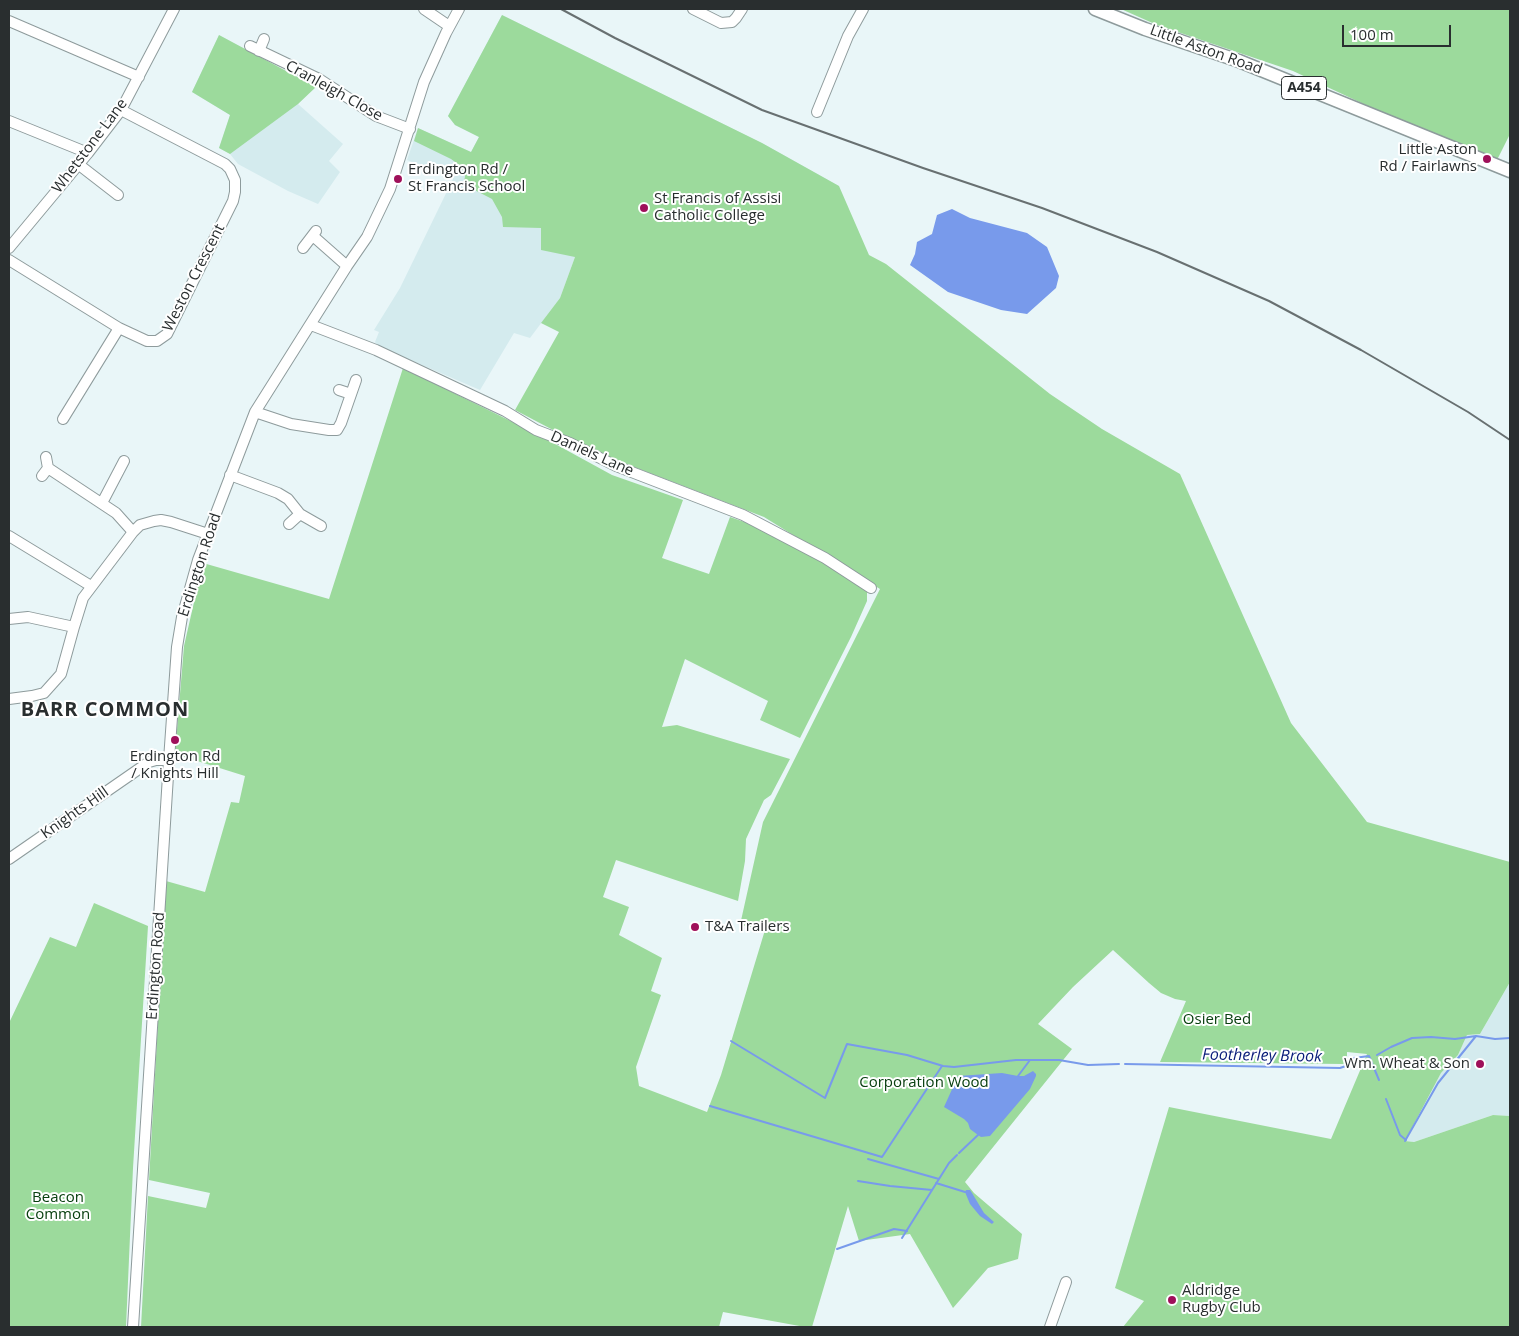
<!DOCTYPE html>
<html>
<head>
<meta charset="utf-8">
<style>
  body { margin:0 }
  #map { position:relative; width:1519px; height:1336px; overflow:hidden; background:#e9f6f8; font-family:"Open Sans",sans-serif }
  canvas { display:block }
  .frame { position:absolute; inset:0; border:10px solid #292e2f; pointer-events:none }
  .scale { position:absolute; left:1342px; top:25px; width:109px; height:22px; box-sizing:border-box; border:2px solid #292e2f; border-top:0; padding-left:6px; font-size:15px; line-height:18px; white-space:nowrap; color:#292e2f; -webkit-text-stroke:4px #fff; paint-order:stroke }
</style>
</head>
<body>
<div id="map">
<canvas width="1519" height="1336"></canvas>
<div class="frame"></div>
<div class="scale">100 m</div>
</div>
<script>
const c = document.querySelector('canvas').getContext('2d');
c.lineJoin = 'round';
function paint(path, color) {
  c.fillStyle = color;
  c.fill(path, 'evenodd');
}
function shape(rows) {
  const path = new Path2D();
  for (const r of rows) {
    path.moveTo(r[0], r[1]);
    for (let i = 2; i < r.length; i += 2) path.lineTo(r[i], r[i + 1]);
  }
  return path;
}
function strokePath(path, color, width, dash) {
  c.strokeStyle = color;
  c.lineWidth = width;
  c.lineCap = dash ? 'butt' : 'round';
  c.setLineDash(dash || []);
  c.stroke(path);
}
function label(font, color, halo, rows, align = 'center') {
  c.font = font + ' "Open Sans",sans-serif';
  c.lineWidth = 4;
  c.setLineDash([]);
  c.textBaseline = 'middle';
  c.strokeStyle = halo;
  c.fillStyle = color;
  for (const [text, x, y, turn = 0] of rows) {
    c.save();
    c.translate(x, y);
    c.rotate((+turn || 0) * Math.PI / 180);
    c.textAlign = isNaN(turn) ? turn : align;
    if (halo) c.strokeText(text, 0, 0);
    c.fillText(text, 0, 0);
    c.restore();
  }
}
const built = shape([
  [502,15,762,143,839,186,582,238,560,298,530,338,514,333,480,390,378,346,375,342,379,332,374,330,400,288,453,179,407,160,418,128,471,152,479,137,455,125,448,116],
  [219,35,315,87,298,104,343,144,329,161,340,172,318,204,288,191,238,164,230,154,219,148,230,115,192,92],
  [1510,982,1510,1116,1493,1115,1414,1142,1405,1141,1441,1073,1458,1055,1467,1035,1480,1034]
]);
const green = shape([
  [1121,9,1510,9,1510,134,1497,160,1370,107,1293,71,1157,25],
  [502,15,762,143,839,186,869,255,886,264,1050,394,1102,429,1180,474,1291,723,1367,822,1510,862,1510,982,1480,1034,1467,1035,1458,1055,1441,1073,1405,1141,1414,1142,1493,1115,1510,1116,1510,1327,1123,1327,1144,1301,1115,1288,1169,1107,1331,1139,1367,1054,1347,1052,1347,1062,1343,1064,1160,1062,1186,1001,1175,999,1161,993,1149,983,1113,950,1073,987,1038,1024,1072,1049,965,1182,974,1193,1022,1234,1018,1259,988,1268,953,1308,910,1234,859,1241,848,1206,812,1327,805,1327,723,1312,719,1327,141,1327,148,1196,206,1208,210,1193,149,1180,166,881,205,892,231,802,239,803,245,776,175,754,184,646,203,563,329,599,403,368,537,434,612,475,683,500,662,558,709,574,730,517,768,530,823,559,861,585,867,592,867,601,851,637,800,738,760,720,768,701,685,659,662,727,677,725,790,759,771,795,764,800,746,839,745,861,738,901,616,860,603,897,629,907,619,935,662,958,651,991,661,995,636,1067,639,1086,707,1112,721,1075,765,930,740,925,763,822,880,589,764,517,621,462,572,440,515,410,559,332,541,323,560,298,575,257,541,250,541,228,503,227,502,217,492,199,463,184,465,177,464,171,458,164,451,159,414,141,418,128,471,152,479,137,455,125,448,116],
  [219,35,316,87,298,104,230,154,219,148,230,115,192,92],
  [94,903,148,926,133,1168,126,1327,9,1327,9,1023,50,937,76,947]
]);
const water = shape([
  [952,209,970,218,1027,233,1047,247,1059,276,1056,288,1027,314,1001,310,948,292,910,265,915,254,917,242,932,234,937,215],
  [1033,1071,1036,1074,1036,1076,1030,1089,990,1136,981,1137,978,1135,970,1129,968,1123,964,1119,944,1107,958,1076,1002,1073,1018,1076,1024,1076],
  [966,1190,970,1190,972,1193,984,1213,994,1222,992,1224,980,1216,970,1204,965,1192]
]);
const stream = shape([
  [731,1041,825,1098,847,1044,907,1055,943,1066,954,1067,1016,1060,1059,1060,1088,1065,1119,1064],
  [1377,1055,1391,1047,1412,1038,1431,1037,1455,1039,1476,1036],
  [1125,1064,1340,1068,1346,1066,1354,1058,1369,1056,1379,1080],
  [1018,1076,1030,1060],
  [1386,1099,1400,1135,1406,1140],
  [710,1106,882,1157,942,1066],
  [1405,1141,1438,1083,1476,1036,1495,1039,1510,1038],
  [959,1153,978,1135],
  [868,1159,939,1179],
  [858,1181,890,1186,932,1190],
  [936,1183,965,1192],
  [902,1238,949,1163,957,1155],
  [837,1249,894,1229,907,1231]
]);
const minor = shape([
  [424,9,449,26],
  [693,9,721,23,732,22,736,18,742,9],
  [9,21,139,77],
  [250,46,319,79,376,116,410,129],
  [259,51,264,39],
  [817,112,848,36,863,9],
  [9,121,88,153],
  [78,164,118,195],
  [313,236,347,266],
  [9,248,88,153,121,110,174,9],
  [303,248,316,231],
  [9,260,119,328,147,341,157,341,167,334,233,201,235,192,235,180,230,169,225,164,121,110],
  [311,325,376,350,505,411,536,430,570,443,616,466,743,515,825,558,871,588],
  [339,390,351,394],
  [255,412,291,424,329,430,337,430,341,423,356,380],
  [63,419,119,328],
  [48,468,116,513,133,532],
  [230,475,278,493,288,499,300,514,321,526],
  [42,476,48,468,46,457],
  [102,503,124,461],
  [289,524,300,514],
  [9,536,91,586],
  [9,619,28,617,74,627],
  [9,699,32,696,44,693,61,674,74,627,83,598,133,532,140,525,154,521,161,520,171,522,208,534],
  [9,859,149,762,156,760,169,760],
  [133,1327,169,760,177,647,182,617,198,560,255,412,347,266,367,237,390,189,424,82,446,33,459,9],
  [1050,1327,1066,1282]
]);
const major = shape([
  [1095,9,1145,29,1239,61,1510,171]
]);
const rail = shape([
  [561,9,615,38,762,110,923,168,1042,208,1157,252,1269,301,1361,350,1468,412,1510,440]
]);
const markers = [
  [1487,159,5,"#9f105a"],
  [398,179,5,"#9f105a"],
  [644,208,5,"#9f105a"],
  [175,740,5,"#9f105a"],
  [695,927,5,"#9f105a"],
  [1480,1064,5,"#9f105a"],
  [1172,1300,5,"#9f105a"]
];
const shields = [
  [1304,88,45]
];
const shieldNames = [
  ["A454",1304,88]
];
const streetNames = [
  ["Little Aston Road",1206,50,20],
  ["Cranleigh Close",334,91,29],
  ["Whetstone Lane",90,146,-53],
  ["Weston Crescent",194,278,-63],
  ["Daniels Lane",592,454,24],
  ["Erdington Road",200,565,-72],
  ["Knights Hill",75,813,-35],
  ["Erdington Road",156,966,-86]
];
const poiNames = [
  ["Little Aston",1477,150,"right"],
  ["Rd / Fairlawns",1477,167,"right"],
  ["Erdington Rd /",408,170],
  ["St Francis School",408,187],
  ["St Francis of Assisi",654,199],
  ["Catholic College",654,216],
  ["Erdington Rd",175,757,"center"],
  ["/ Knights Hill",175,774,"center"],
  ["T&A Trailers",705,927],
  ["Wm. Wheat & Son",1470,1064,"right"],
  ["Aldridge",1182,1291],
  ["Rugby Club",1182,1308]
];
const parkNames = [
  ["Osier Bed",1217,1020],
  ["Corporation Wood",924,1083],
  ["Beacon",58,1198],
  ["Common",58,1215]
];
const waterNames = [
  ["Footherley Brook",1262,1056,1]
];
const districtNames = [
  ["BARR COMMON",105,710]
];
paint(built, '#d4ebee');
paint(green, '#9cda9c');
paint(water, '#789aeb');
strokePath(stream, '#789aeb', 2);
strokePath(minor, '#8e9b9c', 12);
strokePath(major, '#8e9b9c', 15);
strokePath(minor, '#fff', 10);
strokePath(major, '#fff', 12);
strokePath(rail, '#687071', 2);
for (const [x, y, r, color] of markers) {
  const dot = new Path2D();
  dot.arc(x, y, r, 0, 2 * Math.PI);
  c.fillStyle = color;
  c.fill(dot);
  strokePath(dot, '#fff', 2);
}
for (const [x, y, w] of shields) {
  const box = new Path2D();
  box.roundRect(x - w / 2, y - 11.5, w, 23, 4);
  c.fillStyle = '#fff';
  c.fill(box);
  strokePath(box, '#292e2f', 1);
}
label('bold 14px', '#292e2f', null, shieldNames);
label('15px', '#292e2f', '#fff', streetNames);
label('15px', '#292e2f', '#fff', poiNames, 'left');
label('15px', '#094010', '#fff', parkNames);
label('italic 16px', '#091c79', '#fff', waterNames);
c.letterSpacing = '1px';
label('bold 20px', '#292e2f', '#fff', districtNames);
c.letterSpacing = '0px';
</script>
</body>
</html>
